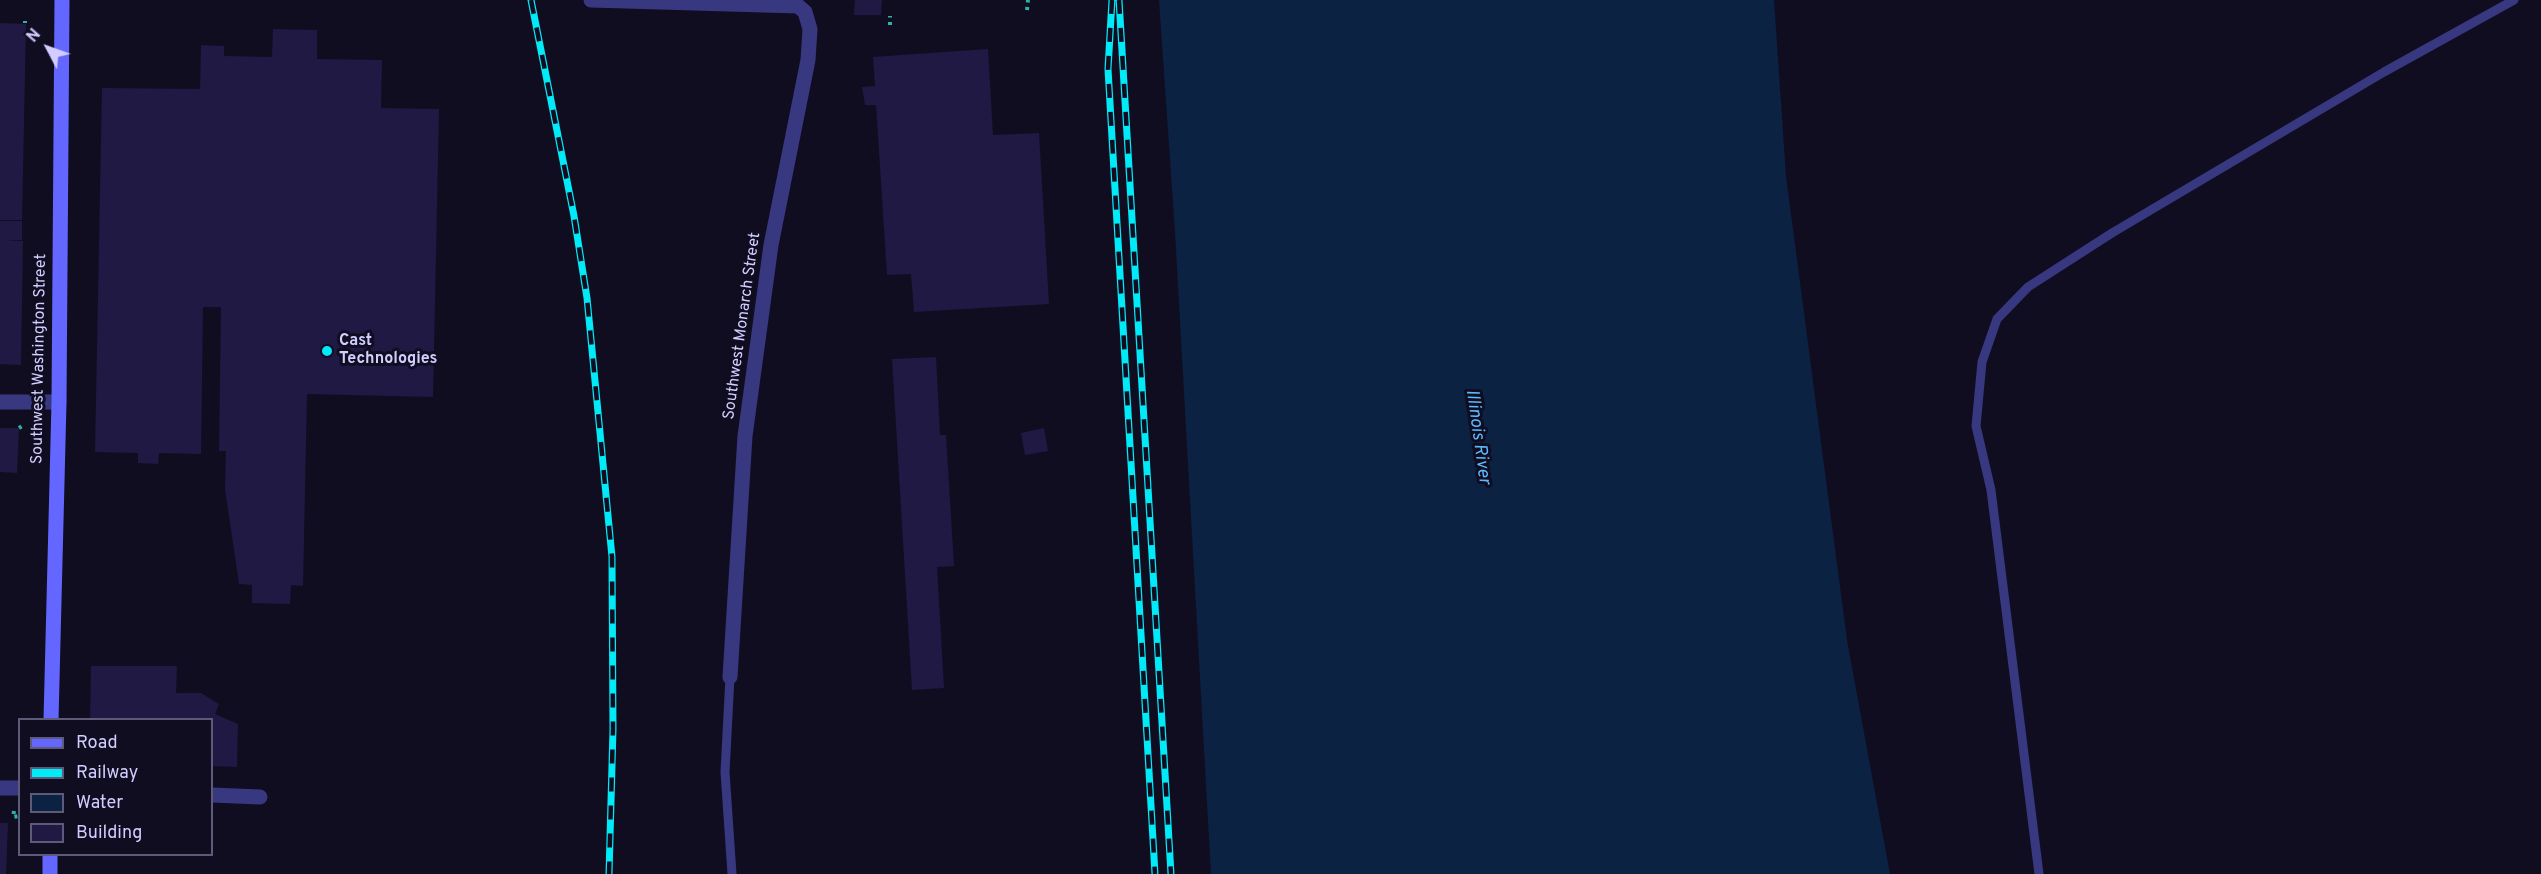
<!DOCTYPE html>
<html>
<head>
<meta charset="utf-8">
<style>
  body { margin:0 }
  #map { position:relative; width:2541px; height:874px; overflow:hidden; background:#100d21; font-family:Overpass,sans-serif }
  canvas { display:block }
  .legend { position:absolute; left:18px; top:718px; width:195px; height:138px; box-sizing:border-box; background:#100d21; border:2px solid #5d5a7a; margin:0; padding:8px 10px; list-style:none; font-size:18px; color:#d1cdff }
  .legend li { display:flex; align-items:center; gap:12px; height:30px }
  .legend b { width:30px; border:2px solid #5d5a7a }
  .north { position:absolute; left:18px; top:18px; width:60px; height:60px; -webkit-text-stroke:4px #100d21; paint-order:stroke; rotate:311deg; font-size:16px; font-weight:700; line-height:24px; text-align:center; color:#d1cdff }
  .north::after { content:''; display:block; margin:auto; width:21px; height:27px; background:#d1cdff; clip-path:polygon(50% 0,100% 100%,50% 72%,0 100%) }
</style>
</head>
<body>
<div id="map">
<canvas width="2541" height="874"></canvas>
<ul class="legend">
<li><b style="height:8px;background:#6467ff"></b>Road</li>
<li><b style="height:8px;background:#00eaf8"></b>Railway</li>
<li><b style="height:16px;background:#0b2243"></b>Water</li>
<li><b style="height:16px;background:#201943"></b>Building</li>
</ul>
<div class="north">N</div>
</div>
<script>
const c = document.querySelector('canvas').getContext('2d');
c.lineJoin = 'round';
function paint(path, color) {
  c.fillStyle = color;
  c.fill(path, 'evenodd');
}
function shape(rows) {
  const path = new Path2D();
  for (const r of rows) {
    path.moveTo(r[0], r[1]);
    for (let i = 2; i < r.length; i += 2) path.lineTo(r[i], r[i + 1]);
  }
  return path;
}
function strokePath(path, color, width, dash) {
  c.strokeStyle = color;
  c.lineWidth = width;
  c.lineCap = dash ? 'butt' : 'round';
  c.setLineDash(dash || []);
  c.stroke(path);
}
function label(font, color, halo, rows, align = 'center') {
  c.font = font + ' Overpass,sans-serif';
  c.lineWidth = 6;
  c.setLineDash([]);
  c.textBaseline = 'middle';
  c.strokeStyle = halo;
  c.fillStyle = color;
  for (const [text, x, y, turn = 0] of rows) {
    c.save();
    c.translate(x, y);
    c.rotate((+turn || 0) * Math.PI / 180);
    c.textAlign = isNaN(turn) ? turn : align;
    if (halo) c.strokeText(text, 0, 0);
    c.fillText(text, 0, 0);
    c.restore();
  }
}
const water = shape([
  [1159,0,1774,0,1786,176,1847,640,1890,874,1211,874,1175,232]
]);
const building = shape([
  [855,0,882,0,881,15,854,15],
  [0,23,26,24,22,220,0,220],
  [273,29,317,30,317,59,382,60,381,108,439,109,433,397,307,394,303,586,291,585,290,604,252,603,252,585,239,584,225,489,226,451,219,451,221,307,203,307,201,454,159,453,158,464,138,463,138,453,95,452,102,88,200,89,201,45,224,46,224,56,272,57],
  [988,49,993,135,1039,133,1049,304,914,312,911,274,887,275,876,105,865,105,862,87,875,86,873,57],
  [0,221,22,221,22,240,4,241,23,241,21,365,0,364],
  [936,357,940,435,946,435,954,566,937,567,944,688,912,690,892,359],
  [0,428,19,428,17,473,0,472],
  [1044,428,1048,451,1025,455,1021,433],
  [91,666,177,666,176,693,201,693,219,704,215,714,238,724,237,767,212,766,212,720,90,720],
  [0,823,8,823,6,874,0,874]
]);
const path = shape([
  [1027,10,1028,0],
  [25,23,25,21],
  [890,25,890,16],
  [19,428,22,426],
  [14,811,13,817,19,816]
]);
const lane = shape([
  [730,677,725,772,732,874],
  [2039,874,1991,490,1976,426,1982,362,1997,319,2028,287,2112,233,2384,72,2514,0]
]);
const street = shape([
  [591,0,798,6,805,12,810,29,808,60,771,245,745,436,730,677],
  [0,402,59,402],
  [0,788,20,788],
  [212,795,260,797]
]);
const secondary = shape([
  [51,720,59,402,62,0],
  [50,874,50,854]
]);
const rail = shape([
  [531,0,574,216,587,298,612,557,613,729,609,874],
  [1112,0,1108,69,1155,874],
  [1119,0,1171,874]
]);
const markers = [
  [327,351,6,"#00eaf8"]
];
const streetNames = [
  ["Southwest Monarch Street",743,326,-82],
  ["Southwest Washington Street",40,359,-89]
];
const poiNames = [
  ["Cast",339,342],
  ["Technologies",339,360]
];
const waterNames = [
  ["Illinois River",1477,437,82]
];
paint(water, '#0b2243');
paint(building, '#201943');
strokePath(path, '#2db4a6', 4, [3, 4.5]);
strokePath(lane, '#383881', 9);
strokePath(street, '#383881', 15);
strokePath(secondary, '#6467ff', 15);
strokePath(rail, '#00eaf8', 7);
strokePath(rail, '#100d21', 4.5, [14]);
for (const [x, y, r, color] of markers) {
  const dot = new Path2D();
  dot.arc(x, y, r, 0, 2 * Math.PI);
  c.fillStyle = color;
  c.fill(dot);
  strokePath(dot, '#100d21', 2);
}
label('16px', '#d1cdff', '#100d21', streetNames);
label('bold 16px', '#d1cdff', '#100d21', poiNames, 'left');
label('italic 18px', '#5bbaff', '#100d21', waterNames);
</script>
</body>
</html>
